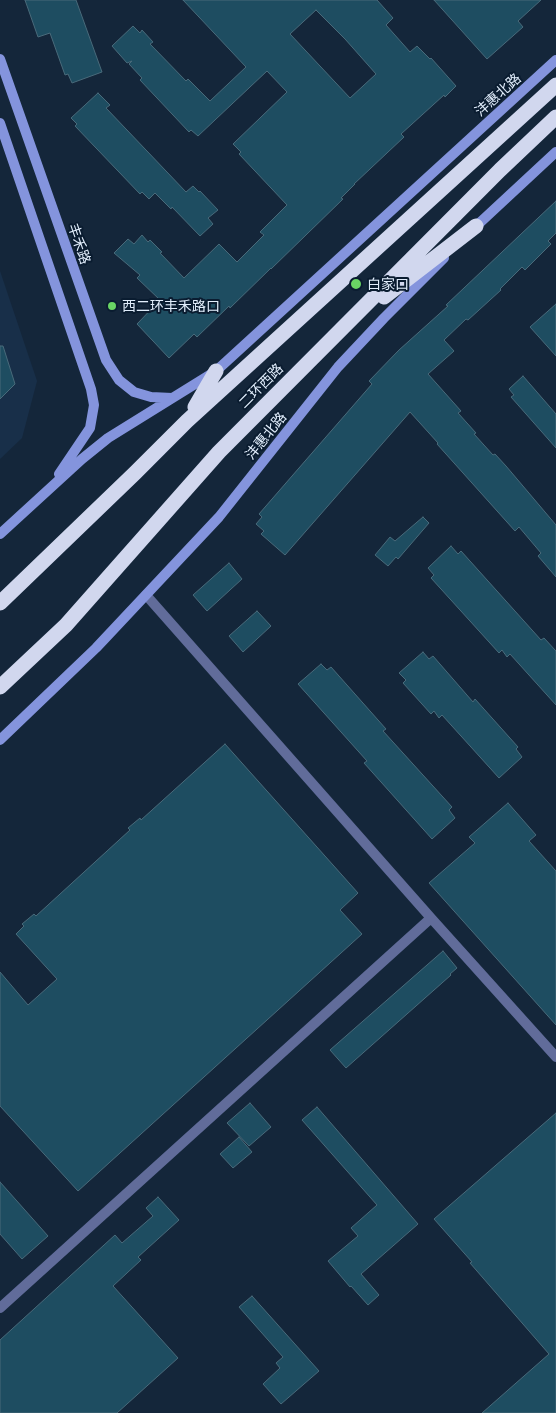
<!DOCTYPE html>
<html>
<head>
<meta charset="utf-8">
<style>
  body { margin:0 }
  canvas { display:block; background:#14263a }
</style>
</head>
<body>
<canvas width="556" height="1413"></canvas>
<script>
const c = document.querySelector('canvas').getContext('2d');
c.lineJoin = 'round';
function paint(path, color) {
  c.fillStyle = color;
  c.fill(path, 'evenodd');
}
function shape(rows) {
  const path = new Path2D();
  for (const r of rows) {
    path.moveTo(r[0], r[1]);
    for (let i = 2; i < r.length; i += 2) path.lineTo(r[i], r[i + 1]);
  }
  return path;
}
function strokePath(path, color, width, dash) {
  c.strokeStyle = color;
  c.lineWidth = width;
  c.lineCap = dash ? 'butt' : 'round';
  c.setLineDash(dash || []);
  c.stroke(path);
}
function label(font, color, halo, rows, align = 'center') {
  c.font = font + ' Lato,"Noto Sans SC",sans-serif';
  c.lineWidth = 4;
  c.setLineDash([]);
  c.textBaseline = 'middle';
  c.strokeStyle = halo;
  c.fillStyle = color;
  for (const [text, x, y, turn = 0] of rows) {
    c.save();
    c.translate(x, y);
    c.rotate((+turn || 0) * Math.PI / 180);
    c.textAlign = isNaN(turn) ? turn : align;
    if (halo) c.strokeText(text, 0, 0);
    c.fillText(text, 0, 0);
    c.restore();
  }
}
const built = shape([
  [0,271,37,381,22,438,0,459]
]);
const building = shape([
  [25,0,76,0,102,72,72,83,68,74,65,75,50,33,38,37,25,0],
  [183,0,377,0,393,18,386,25,410,52,417,46,430,59,431,58,456,86,445,97,444,95,401,134,404,137,354,184,355,184,341,198,343,199,271,269,271,268,230,308,229,306,197,337,194,334,169,358,137,324,160,300,137,278,140,275,114,253,128,239,134,244,142,235,148,242,150,240,162,252,160,253,184,278,219,244,237,262,264,235,260,232,287,205,239,154,241,152,233,144,287,92,267,71,198,136,191,130,189,132,140,80,142,78,129,64,132,61,127,63,112,46,133,26,140,33,142,30,153,42,150,44,186,81,188,79,210,101,246,67,183,0],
  [316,10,345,39,376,74,350,98,290,34,316,10],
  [434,0,541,0,518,21,523,27,487,59,434,0],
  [98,93,110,105,106,108,186,192,193,186,199,192,200,191,218,210,208,218,213,224,200,236,172,207,171,209,155,193,149,199,142,192,140,194,75,126,77,124,71,118,98,93],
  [556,201,556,233,548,241,551,244,525,270,522,267,500,289,501,290,468,320,466,319,444,340,454,351,428,374,461,411,458,413,476,433,474,434,493,455,495,454,506,466,556,525,556,577,538,556,541,553,519,527,515,531,437,444,438,443,410,412,285,555,261,534,264,531,256,524,262,517,259,514,372,384,369,381,399,350,448,306,446,305,556,201],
  [556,304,556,356,530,327,556,304],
  [0,346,3,346,15,384,0,399,0,346],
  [523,376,556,414,556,448,511,397,514,395,509,389,523,376],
  [423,517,429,523,398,559,396,557,388,566,375,555,390,537,395,541,423,517],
  [451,546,458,554,461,551,541,640,544,638,556,651,556,705,510,654,507,657,502,650,499,653,431,578,434,575,428,568,451,546],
  [229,563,242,579,207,611,193,595,229,563],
  [257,611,271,626,243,652,229,636,257,611],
  [423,652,429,659,433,656,473,702,475,699,518,747,516,749,522,757,499,778,442,715,439,718,434,711,431,714,403,683,406,680,399,673,423,652],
  [321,664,327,670,331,667,386,729,383,731,452,807,449,810,455,818,432,839,364,763,367,761,298,684,321,664],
  [225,744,358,893,340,910,362,934,78,1191,0,1106,0,972,28,1005,57,979,16,934,24,926,22,924,34,914,36,916,130,830,128,828,140,818,141,820,225,744],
  [508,803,536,835,529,841,556,871,556,1025,429,883,475,843,469,837,508,803],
  [443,951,457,968,450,974,451,975,346,1068,330,1050,443,951],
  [250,1103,271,1127,249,1146,227,1123,250,1103],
  [317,1107,418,1224,361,1274,379,1295,368,1305,351,1286,350,1287,328,1261,358,1236,351,1228,377,1205,302,1120,317,1107],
  [556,1113,556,1413,482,1413,549,1354,470,1263,472,1262,434,1219,556,1113],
  [239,1137,252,1152,233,1168,220,1154,239,1137],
  [0,1182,48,1236,22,1259,0,1234,0,1182],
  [158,1197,179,1220,138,1257,141,1260,113,1286,178,1358,117,1413,0,1413,0,1340,115,1235,122,1243,153,1216,146,1208,158,1197],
  [252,1296,319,1371,281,1404,263,1384,280,1368,276,1363,283,1357,239,1307,252,1296]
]);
const street = shape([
  [431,918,556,1057],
  [0,1308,431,918,146,595]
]);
const secondary = shape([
  [0,59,106,360,119,380,134,392,151,397,172,398],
  [0,123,91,389,94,405,90,428,59,474],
  [472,230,556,152],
  [0,534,82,459,108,438,216,371,556,60],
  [0,740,96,648,219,517,338,367,384,318,444,258]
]);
const highway = shape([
  [384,297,476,226],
  [195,407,216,371],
  [0,603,135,473,187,421,556,85],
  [0,687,66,625,219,452,500,170,556,117]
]);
const markers = [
  [356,284,6,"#69d464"],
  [112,306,5,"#69d464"]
];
const streetNames = [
  ["沣惠北路",498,95,-42],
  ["丰禾路",79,244,71],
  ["二环西路",261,386,-45],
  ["沣惠北路",266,436,-51]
];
const poiNames = [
  ["白家口",367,284],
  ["西二环丰禾路口",122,306]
];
paint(built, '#182f49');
paint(building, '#1e4d61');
strokePath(building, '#496a7a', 1);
strokePath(street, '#616c9a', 10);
strokePath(secondary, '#8494dd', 10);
strokePath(highway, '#d1d7ee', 15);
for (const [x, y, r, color] of markers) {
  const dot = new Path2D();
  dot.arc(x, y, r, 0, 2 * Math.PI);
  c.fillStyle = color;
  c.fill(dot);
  strokePath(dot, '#0a1c30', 2);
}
label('14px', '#e1edfb', '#0a1c30', streetNames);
label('14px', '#e1edfb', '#0a1c30', poiNames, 'left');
</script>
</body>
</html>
